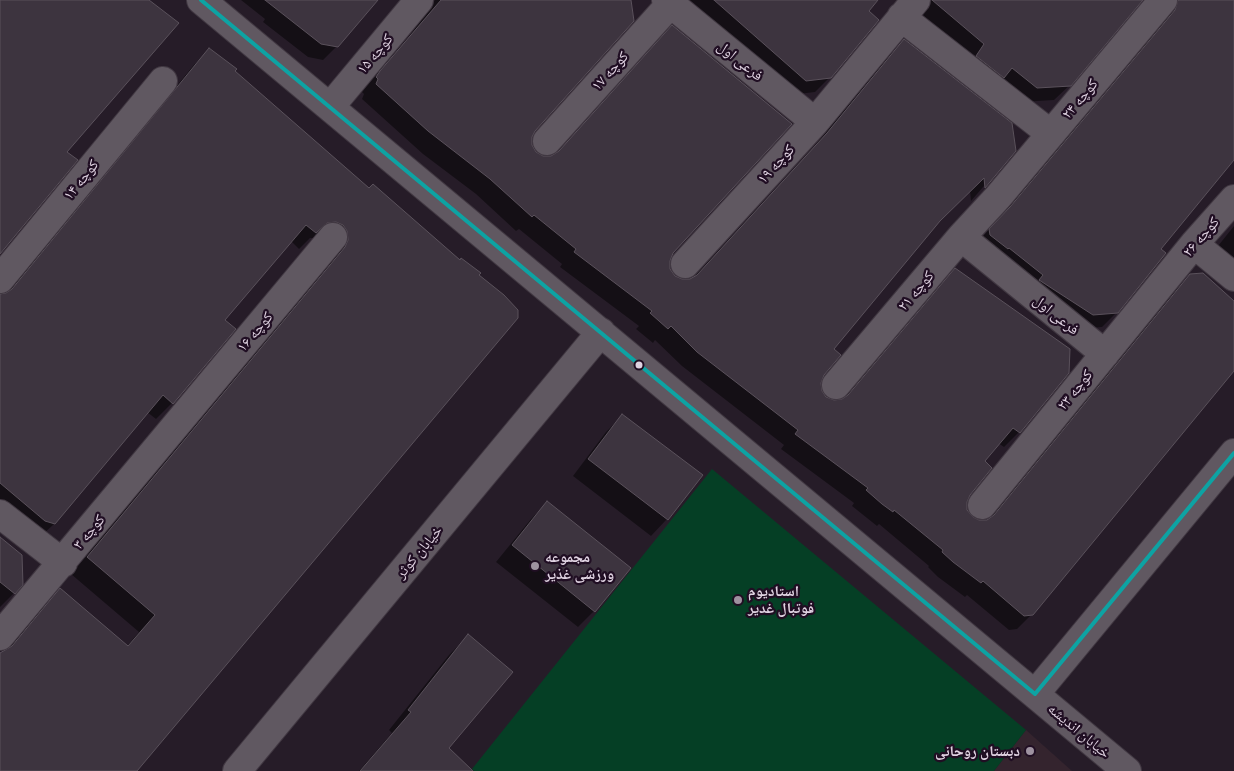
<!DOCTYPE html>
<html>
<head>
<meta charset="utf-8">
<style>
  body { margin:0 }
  canvas { display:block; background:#261c28 }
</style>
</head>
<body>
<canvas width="1234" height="771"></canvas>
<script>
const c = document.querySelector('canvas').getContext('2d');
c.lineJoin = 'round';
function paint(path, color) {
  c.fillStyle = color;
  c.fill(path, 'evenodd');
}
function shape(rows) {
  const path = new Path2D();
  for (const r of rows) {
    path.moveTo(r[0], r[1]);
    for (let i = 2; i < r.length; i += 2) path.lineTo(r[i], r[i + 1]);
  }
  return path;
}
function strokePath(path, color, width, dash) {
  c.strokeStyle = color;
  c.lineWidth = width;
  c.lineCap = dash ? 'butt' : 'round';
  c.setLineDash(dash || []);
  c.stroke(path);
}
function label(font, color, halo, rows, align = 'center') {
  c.font = font + ' "Public Sans","Noto Naskh Arabic",sans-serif';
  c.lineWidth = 4.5;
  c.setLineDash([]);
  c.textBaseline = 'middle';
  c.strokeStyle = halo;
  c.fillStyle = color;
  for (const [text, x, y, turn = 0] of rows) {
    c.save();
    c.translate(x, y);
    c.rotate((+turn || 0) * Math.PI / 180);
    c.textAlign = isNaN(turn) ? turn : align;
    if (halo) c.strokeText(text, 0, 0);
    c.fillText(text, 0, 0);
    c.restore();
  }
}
const education = shape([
  [1026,730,1072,771,994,771]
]);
const green = shape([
  [712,469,1026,730,994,771,474,771,472,769]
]);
const shadow = shape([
  [241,0,376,0,337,46,323,60,308,57,263,22,265,19],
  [435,0,630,0,534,130,531,137,531,146,536,154,672,253,669,260,669,269,673,276,681,280,690,280,694,277,812,149,889,56,904,41,1015,150,971,201,970,191,936,223,833,349,819,383,820,391,826,398,834,402,842,401,940,285,955,270,1019,432,1004,447,998,443,983,462,965,502,966,511,972,518,979,522,988,520,1176,290,1191,275,1204,274,1211,280,1209,284,1234,304,1234,369,1032,614,1017,629,1009,630,967,595,965,597,938,577,928,567,929,566,879,524,877,526,852,506,854,503,781,449,784,445,682,366,655,340,653,343,636,329,639,326,560,267,562,264,519,229,516,231,476,194,423,154,362,99,364,94,362,92,366,87,410,35],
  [687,0,876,0,867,11,830,77,815,92,790,95],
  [906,0,1141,0,1070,85,1054,100,1022,102,938,33],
  [1152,0,1234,0,1234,157,1160,249,1117,312,1102,327,1078,329,975,245,995,223,1160,26,1164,19],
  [210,49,369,189,135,771,0,771,0,655,8,649,44,606,61,590,127,646,139,632,71,574,329,265,332,257,319,238,310,238,299,249,291,241,224,320,172,403,156,419,147,412,54,524,37,540,0,513,0,299,7,293,193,66],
  [1234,226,1234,270,1214,251],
  [622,416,701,476,667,519,651,536,573,476,606,432],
  [547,503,594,611,578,627,496,562,531,519],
  [0,539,14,593,0,607],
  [468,636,448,749,472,771,359,771,392,733,389,730,449,655]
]);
const building = shape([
  [0,0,149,0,179,23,67,152,78,160,0,254,0,0],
  [265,0,378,0,338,47,321,44,265,0],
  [441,0,631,0,634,21,535,131,532,137,532,145,536,152,543,156,551,156,559,151,672,25,792,124,673,253,670,261,670,269,675,276,682,279,690,279,697,275,827,133,904,39,1012,123,1016,151,985,188,984,178,940,221,834,349,841,355,824,375,821,383,822,391,826,397,834,400,842,399,848,395,955,268,1070,349,1069,373,1020,433,1013,428,985,461,992,468,970,495,967,502,967,510,973,517,979,520,987,520,994,515,1190,274,1203,273,1234,301,1234,371,1033,615,1024,616,983,581,981,583,953,562,942,552,943,550,894,510,893,512,882,504,866,490,868,488,795,434,798,430,697,352,671,326,668,329,650,313,652,311,574,252,576,249,534,215,532,217,490,179,428,131,376,84,378,79,376,77,380,71,441,0],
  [714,0,878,0,869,11,879,20,831,78,806,81,714,0],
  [932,0,1143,0,1071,86,1037,88,1012,68,1004,78,976,56,984,44,932,0],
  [1178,0,1234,0,1234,160,1161,249,1166,253,1118,313,1093,315,1039,280,1043,275,1009,248,1008,249,990,235,989,229,1010,207,1175,10,1178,0],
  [209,48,237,69,235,71,369,188,373,184,460,260,461,258,481,273,479,275,504,295,518,310,518,318,137,771,0,771,0,653,12,646,60,588,128,646,155,615,87,557,345,247,348,240,347,231,343,225,336,222,327,223,316,233,306,225,225,320,236,329,173,404,163,395,55,524,45,521,0,483,0,294,6,293,12,289,209,48],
  [622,414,703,475,668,520,588,459,622,414],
  [547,501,631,568,595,612,512,545,547,501],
  [0,537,22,555,23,585,15,594,0,582,0,537],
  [468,634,513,672,449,748,473,771,360,771,411,712,408,710,468,634]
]);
const minor = shape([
  [201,0,1127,771],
  [666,0,815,122],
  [901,17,1051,134],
  [330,107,419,0],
  [547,141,674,0],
  [961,237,1105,354],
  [1194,244,1234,277],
  [685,264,815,122,916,0],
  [0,279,163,81],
  [836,385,961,237,998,197,1163,0],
  [982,505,1194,244,1234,199],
  [0,514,63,563],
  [0,636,333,237],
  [1035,694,1234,453],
  [237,771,601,332]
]);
const bus1 = shape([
  [201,0,1035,694,1234,453]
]);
const markers = [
  [639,365,4.5,"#dfd2e1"],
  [535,566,5,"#9e92a0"],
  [738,600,5,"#9e92a0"],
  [1030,751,5,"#9e92a0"]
];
const streetNames = [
  ["کوچه ۱۵",375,54,-50],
  ["فرعی اول",740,61,39],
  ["کوچه ۱۷",610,71,-48],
  ["کوچه ۲۴",1080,99,-50],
  ["کوچه ۱۹",776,164,-48],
  ["کوچه ۱۴",81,180,-51],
  ["کوچه ۲۶",1201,237,-49],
  ["کوچه ۲۱",916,291,-50],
  ["فرعی اول",1056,315,39],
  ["کوچه ۱۶",255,332,-50],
  ["کوچه ۲۳",1075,390,-51],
  ["کوچه ۳",89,532,-50],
  ["خیابان کوثر",419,552,-50],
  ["خیابان اندیشه",1079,731,40]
];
const poiNames = [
  ["مجموعه",545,557],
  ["ورزشی غذیر",545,574],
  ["استادیوم",748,591],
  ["فوتبال غدیر",748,608],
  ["دبستان روحانی",1020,751,"right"]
];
paint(education, '#34242e');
paint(green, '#053f25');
paint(shadow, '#0007');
paint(building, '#3d343f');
strokePath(building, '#5a515b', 1);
strokePath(minor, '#413842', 30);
strokePath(minor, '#605861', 28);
strokePath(bus1, '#0da3a3', 4);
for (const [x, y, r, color] of markers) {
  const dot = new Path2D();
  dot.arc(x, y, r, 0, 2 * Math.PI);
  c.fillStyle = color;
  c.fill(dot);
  strokePath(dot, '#200e23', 2);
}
label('15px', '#dfd2e1', '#200e23', streetNames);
label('bold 15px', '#dfd2e1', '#200e23', poiNames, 'left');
</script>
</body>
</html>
